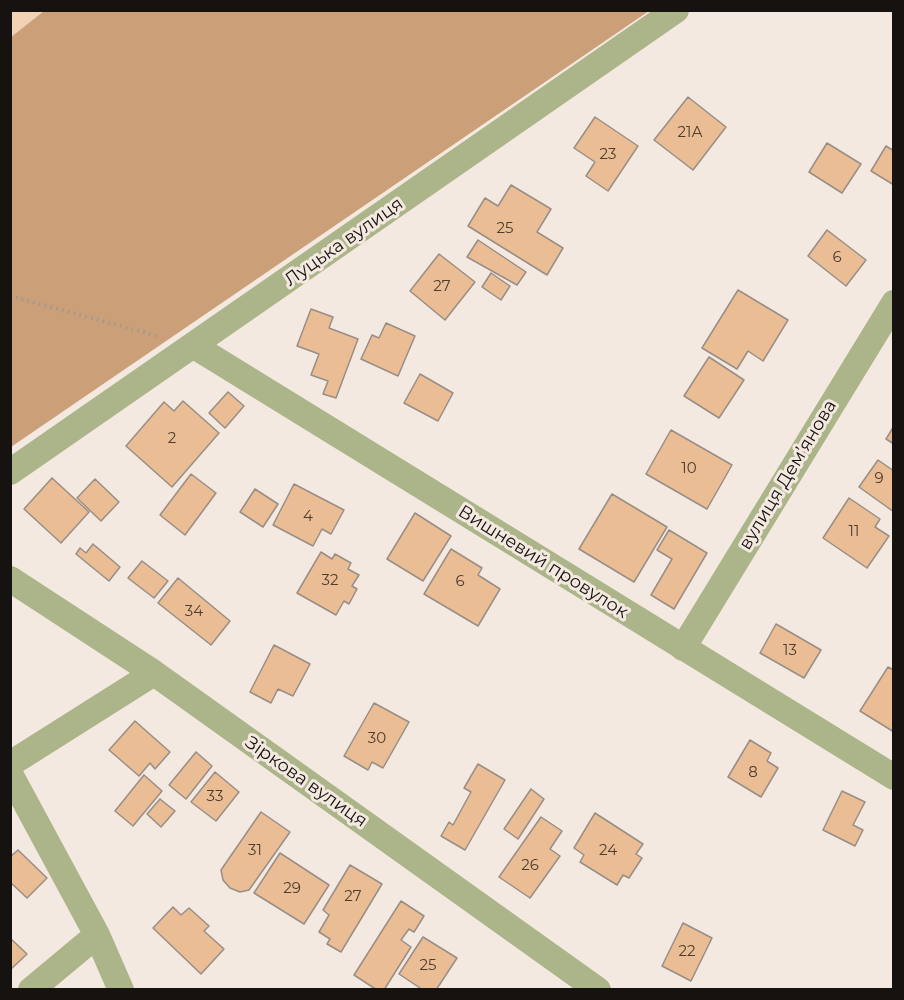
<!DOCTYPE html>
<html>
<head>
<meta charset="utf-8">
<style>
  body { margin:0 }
  #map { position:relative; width:904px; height:1000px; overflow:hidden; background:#f4e9e0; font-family:Montserrat,sans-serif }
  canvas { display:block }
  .frame { position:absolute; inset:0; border:12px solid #16120f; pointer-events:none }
</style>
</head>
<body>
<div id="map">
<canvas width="904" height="1000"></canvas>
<div class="frame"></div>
</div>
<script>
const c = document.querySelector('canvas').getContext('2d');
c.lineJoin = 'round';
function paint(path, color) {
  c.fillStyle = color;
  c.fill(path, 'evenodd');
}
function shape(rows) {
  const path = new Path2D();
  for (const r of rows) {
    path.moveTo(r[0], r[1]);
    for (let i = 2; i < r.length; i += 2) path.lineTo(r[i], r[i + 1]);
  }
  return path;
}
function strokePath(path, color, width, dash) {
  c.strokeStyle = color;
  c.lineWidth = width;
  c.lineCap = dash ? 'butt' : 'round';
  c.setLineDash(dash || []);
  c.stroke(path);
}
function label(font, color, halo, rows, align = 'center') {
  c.font = font + ' Montserrat,sans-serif';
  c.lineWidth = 6;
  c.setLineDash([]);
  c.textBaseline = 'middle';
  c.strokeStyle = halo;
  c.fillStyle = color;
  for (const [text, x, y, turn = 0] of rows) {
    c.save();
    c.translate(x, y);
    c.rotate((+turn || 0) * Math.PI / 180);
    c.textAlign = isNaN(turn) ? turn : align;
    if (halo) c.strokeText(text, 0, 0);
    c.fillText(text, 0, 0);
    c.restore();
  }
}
const green = shape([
  [11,10,44,10,44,11,11,37]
]);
const forest = shape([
  [44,11,44,10,649,11,11,447,11,37]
]);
const building = shape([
  [688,97,726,127,693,170,654,140,688,97],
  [595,117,638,146,608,191,586,176,595,162,574,148,595,117],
  [827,143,861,164,842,193,809,172,827,143],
  [886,146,894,151,894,185,871,171,886,146],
  [511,185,551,209,537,232,563,248,547,275,468,226,485,198,498,206,511,185],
  [827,230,866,260,846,286,808,256,827,230],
  [478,240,526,272,517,285,467,257,478,240],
  [439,254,475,282,445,320,410,291,439,254],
  [491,273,510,286,501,300,482,287,491,273],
  [738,290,788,320,763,361,748,351,737,369,702,348,738,290],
  [311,309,333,317,329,328,358,339,336,398,323,394,328,381,311,375,319,354,297,346,311,309],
  [386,323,415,336,398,376,361,359,372,335,379,338,386,323],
  [709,357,744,380,719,418,684,396,709,357],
  [420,374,453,393,438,421,404,403,420,374],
  [228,392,244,406,225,428,209,413,228,392],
  [183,401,219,433,172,487,126,446,164,402,174,411,183,401],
  [894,426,894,444,886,439,894,426],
  [671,430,732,465,707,509,646,474,671,430],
  [878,460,894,471,894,512,859,487,878,460],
  [191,474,216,493,185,535,160,515,191,474],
  [52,478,89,512,61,543,24,509,52,478],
  [95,479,119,502,101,521,77,498,95,479],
  [294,484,344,510,331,534,322,529,313,546,273,525,294,484],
  [255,489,278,504,263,527,240,512,255,489],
  [612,494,667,527,634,582,579,549,612,494],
  [849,498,880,519,875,527,889,536,867,568,823,538,849,498],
  [415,513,451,536,423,581,387,559,415,513],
  [669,530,707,553,674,609,651,595,672,559,657,550,669,530],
  [93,544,120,567,109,581,76,554,80,548,86,553,93,544],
  [451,549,482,568,478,575,500,589,478,626,424,594,451,549],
  [321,552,332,559,335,554,351,563,348,569,359,575,352,586,357,589,349,604,344,601,336,615,297,593,321,552],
  [142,561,168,581,154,598,128,578,142,561],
  [178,578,230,621,211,645,158,603,178,578],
  [776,624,821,650,804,678,760,653,776,624],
  [274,645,310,664,293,696,278,689,271,703,250,692,274,645],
  [888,667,894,670,894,732,860,711,888,667],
  [374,703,409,722,383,768,372,762,368,770,344,756,374,703],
  [135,721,170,752,155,769,150,763,139,776,109,750,135,721],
  [750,740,771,753,767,761,778,768,761,797,728,777,750,740],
  [196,752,212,766,186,799,169,785,196,752],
  [478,764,505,780,465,850,441,836,449,822,453,825,471,792,464,788,478,764],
  [215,772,239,792,216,821,191,802,215,772],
  [144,775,162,791,133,826,115,811,144,775],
  [531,789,544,799,518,839,504,829,531,789],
  [842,791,865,802,853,825,863,830,855,846,823,830,842,791],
  [160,799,175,811,161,827,147,814,160,799],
  [261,812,290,832,249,890,240,892,230,888,223,880,221,870,261,812],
  [595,813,643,844,636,854,642,858,629,878,623,875,617,885,580,862,584,855,574,848,595,813],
  [541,817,562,831,550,849,560,856,530,898,499,877,541,817],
  [18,850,47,878,27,898,10,882,10,857,18,850],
  [280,853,329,885,304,924,254,893,280,853],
  [350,865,382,884,341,952,327,944,330,939,319,932,329,915,323,910,350,865],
  [401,901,424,916,414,932,409,929,401,940,411,947,384,990,377,990,354,975,401,901],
  [173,907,181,915,189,908,209,926,204,931,224,949,201,974,153,928,173,907],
  [683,923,712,938,691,981,662,966,683,923],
  [423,937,457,958,436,990,423,990,399,974,423,937],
  [10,938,27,954,10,970,10,938]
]);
const path = shape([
  [10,296,158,336]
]);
const minor = shape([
  [194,346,894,777],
  [10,472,676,10],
  [10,579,154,673,598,990],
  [683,648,894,303],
  [10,764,154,673],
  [10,774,97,935,121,990],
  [31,990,97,935]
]);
const numberNames = [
  ["21А",690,133],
  ["23",608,155],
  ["25",505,229],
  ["6",837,258],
  ["27",442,287],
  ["2",172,439],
  ["10",689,469],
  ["9",879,479],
  ["4",308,517],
  ["11",854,532],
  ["32",330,581],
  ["6",460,582],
  ["34",194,612],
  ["13",790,651],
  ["30",377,739],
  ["8",753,773],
  ["33",215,797],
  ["31",255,851],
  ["24",608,851],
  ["26",530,866],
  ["29",292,889],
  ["27",353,897],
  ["22",687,952],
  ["25",428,966]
];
const streetNames = [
  ["Луцька вулиця",344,242,-35],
  ["вулиця Демʼянова",788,475,-59],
  ["Вишневий провулок",543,562,32],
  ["Зіркова вулиця",306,782,35]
];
paint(green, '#f2d2b5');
paint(forest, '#cb9f77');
paint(building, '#ebbd94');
strokePath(building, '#988e86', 1.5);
strokePath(path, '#a19992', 4, [1.5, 4.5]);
strokePath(minor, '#abb589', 26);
label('15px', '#4b3d30', null, numberNames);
label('18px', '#16120f', '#f4e9e0', streetNames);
</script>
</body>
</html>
